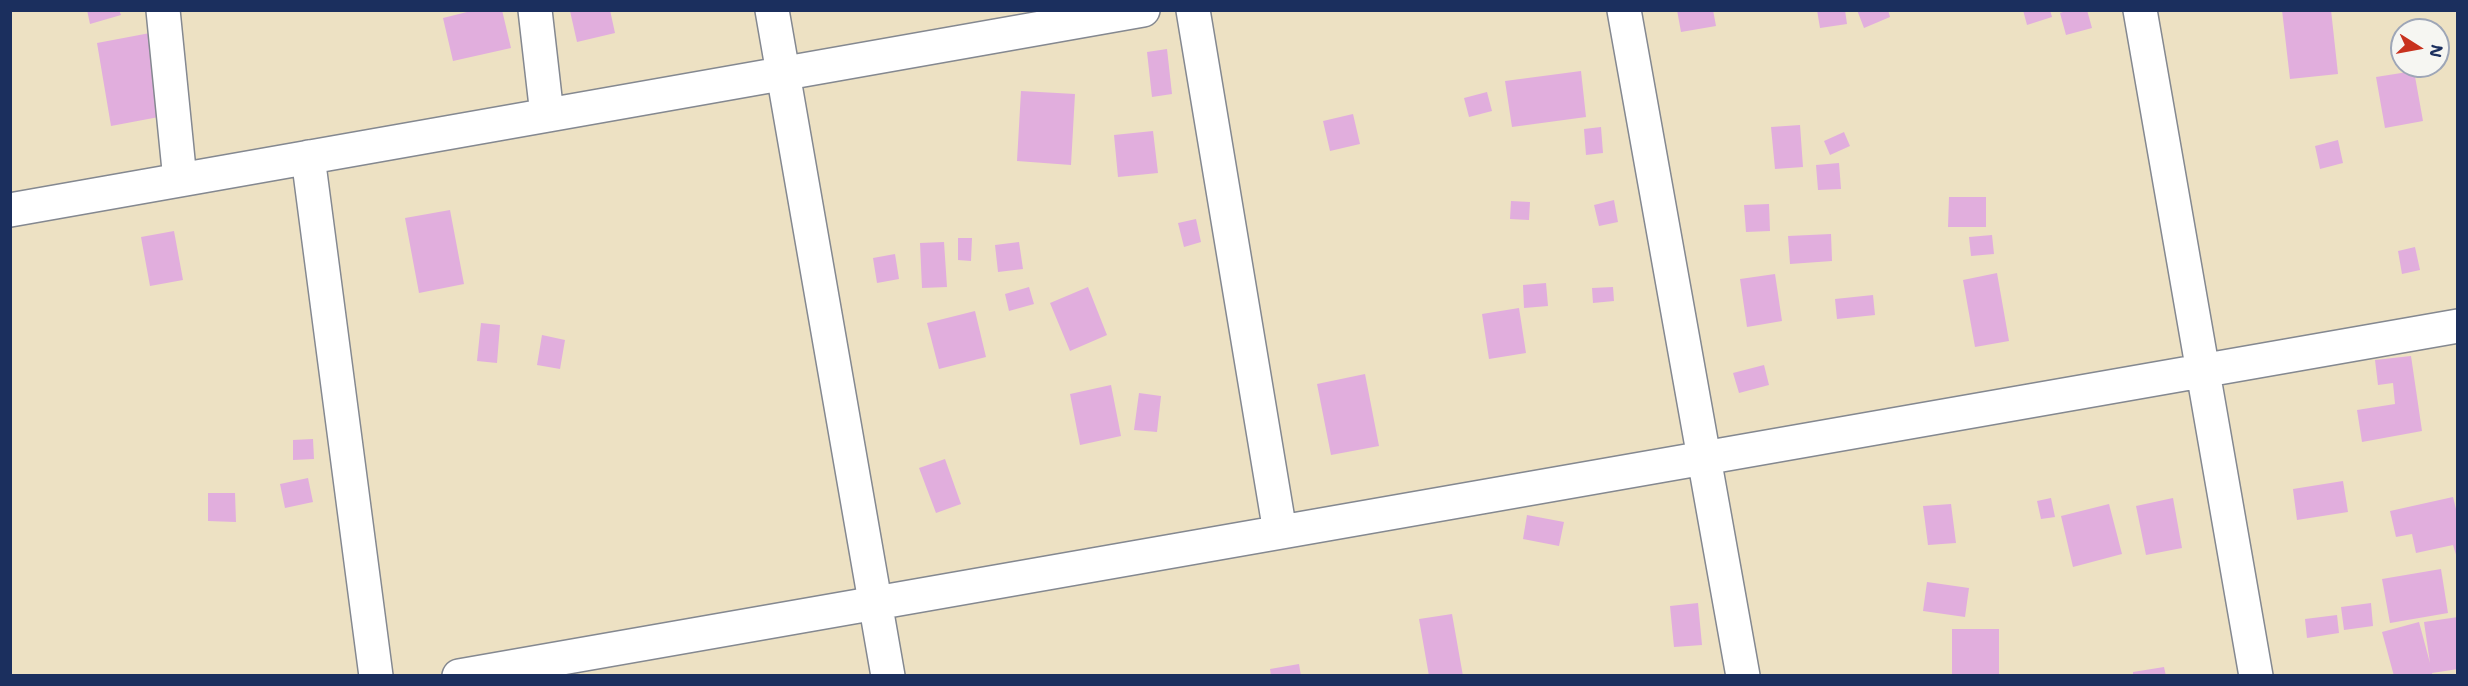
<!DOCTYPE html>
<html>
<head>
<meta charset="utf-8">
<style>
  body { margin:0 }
  #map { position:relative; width:2468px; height:686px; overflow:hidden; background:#ede1c3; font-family:"Shantell Sans",sans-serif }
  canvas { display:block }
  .frame { position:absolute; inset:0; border:12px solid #1b2f5e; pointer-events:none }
  .north { position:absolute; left:2390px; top:18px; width:60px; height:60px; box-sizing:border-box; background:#f6f6f2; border:2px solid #9ea6b7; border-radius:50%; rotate:101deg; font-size:16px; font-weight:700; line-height:24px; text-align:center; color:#1b2f5e }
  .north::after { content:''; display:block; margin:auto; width:21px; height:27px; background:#c8321e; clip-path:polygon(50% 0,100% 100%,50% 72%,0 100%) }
</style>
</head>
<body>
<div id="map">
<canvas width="2468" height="686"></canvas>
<div class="frame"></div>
<div class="north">N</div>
</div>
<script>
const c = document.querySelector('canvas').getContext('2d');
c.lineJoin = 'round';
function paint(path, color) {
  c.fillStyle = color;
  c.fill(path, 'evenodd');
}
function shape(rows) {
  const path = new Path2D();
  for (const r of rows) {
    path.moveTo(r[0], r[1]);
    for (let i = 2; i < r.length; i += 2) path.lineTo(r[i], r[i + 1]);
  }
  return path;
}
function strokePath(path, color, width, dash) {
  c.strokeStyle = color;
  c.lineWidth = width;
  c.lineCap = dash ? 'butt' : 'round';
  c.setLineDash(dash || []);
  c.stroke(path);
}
const building = shape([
  [87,10,119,10,121,15,90,24],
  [475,10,502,10,511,48,453,61,443,18],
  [610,10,615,33,577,42,570,11],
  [1677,10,1713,10,1716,26,1681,32],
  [1817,10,1845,10,1847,24,1820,28],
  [1857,10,1888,10,1890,17,1864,28],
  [2023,10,2050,10,2052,17,2027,25],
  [2069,10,2087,10,2092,28,2066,35,2060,13],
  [2282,10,2331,10,2338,74,2290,79],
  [150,33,164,116,111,126,97,43],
  [1167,49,1172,94,1152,97,1147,52],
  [1581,71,1586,117,1512,127,1505,81],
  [2414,71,2423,121,2385,128,2376,77],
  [1021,91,1075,94,1071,165,1017,161],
  [1487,92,1492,111,1469,117,1464,98],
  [1353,114,1360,144,1330,151,1323,121],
  [1800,125,1803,167,1775,169,1771,127],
  [1601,127,1603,153,1586,155,1584,129],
  [1153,131,1158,173,1118,177,1114,135],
  [1844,132,1850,146,1830,155,1824,141],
  [2338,140,2343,163,2320,169,2315,146],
  [1839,163,1841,189,1818,190,1816,165],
  [1949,197,1986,197,1986,227,1948,227],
  [1614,200,1618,222,1599,226,1594,205],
  [1511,201,1530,202,1529,220,1510,219],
  [1769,204,1770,231,1746,232,1744,205],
  [450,210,464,284,419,293,405,218],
  [1196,219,1201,242,1184,247,1178,223],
  [174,231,183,280,150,286,141,237],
  [1831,234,1832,261,1790,264,1788,236],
  [1992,235,1994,254,1971,256,1969,237],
  [958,238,972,238,971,261,958,260],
  [944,242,947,287,922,288,920,243],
  [1019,242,1023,269,998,272,995,245],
  [2415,247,2420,270,2402,274,2398,251],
  [895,254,899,279,877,283,873,258],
  [1997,273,2009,341,1975,347,1963,280],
  [1775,274,1782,321,1747,327,1740,279],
  [1546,283,1548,306,1524,308,1523,285],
  [1029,287,1034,304,1009,311,1005,294],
  [1088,287,1107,335,1070,351,1050,303],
  [1613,287,1614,301,1593,303,1592,288],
  [1873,295,1875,315,1837,319,1835,299],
  [1519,308,1526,353,1489,359,1482,314],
  [975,311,986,357,939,369,927,323],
  [481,323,500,325,497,363,477,361],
  [542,335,565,340,560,369,537,365],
  [2411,356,2422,431,2362,442,2357,410,2395,404,2393,383,2378,385,2375,360],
  [1764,365,1769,385,1739,393,1733,373],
  [1365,374,1379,446,1331,455,1317,384],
  [1111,385,1121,436,1080,445,1070,394],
  [1139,393,1161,396,1157,432,1134,430],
  [313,439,314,459,293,460,293,440],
  [945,459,961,504,936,513,919,468],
  [308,478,313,502,285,508,280,484],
  [2343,481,2348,512,2297,520,2293,489],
  [208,493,235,493,236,522,208,521],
  [2453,497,2458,517,2458,561,2453,545,2416,553,2412,534,2396,537,2390,511],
  [2051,498,2055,517,2041,519,2037,501],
  [2173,498,2182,548,2146,555,2136,506],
  [1951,504,1956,543,1928,545,1923,506],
  [2109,504,2122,554,2073,567,2061,516],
  [1527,515,1564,522,1559,546,1523,539],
  [2441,569,2448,613,2390,623,2382,579],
  [1927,582,1969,588,1965,617,1923,611],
  [1698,603,1702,645,1674,647,1670,606],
  [2371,603,2373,626,2344,630,2341,607],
  [1452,614,1463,676,1429,676,1419,619],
  [2337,615,2339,633,2307,638,2305,619],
  [2458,617,2458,669,2432,673,2433,676,2394,676,2382,632,2419,622,2430,663,2424,622],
  [1952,629,1999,629,1999,676,1952,676],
  [1299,664,1301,676,1271,676,1270,669],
  [2164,667,2166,676,2133,676,2133,672]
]);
const minor = shape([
  [163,10,180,180],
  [535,10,547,115],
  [772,10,888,676],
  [1193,10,1280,532],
  [1624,10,1743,676],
  [2140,10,2256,676],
  [308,157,376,676],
  [10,210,1143,10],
  [459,676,2458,326]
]);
paint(building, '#e1aedd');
strokePath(minor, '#848890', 36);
strokePath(minor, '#fff', 33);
</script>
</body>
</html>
